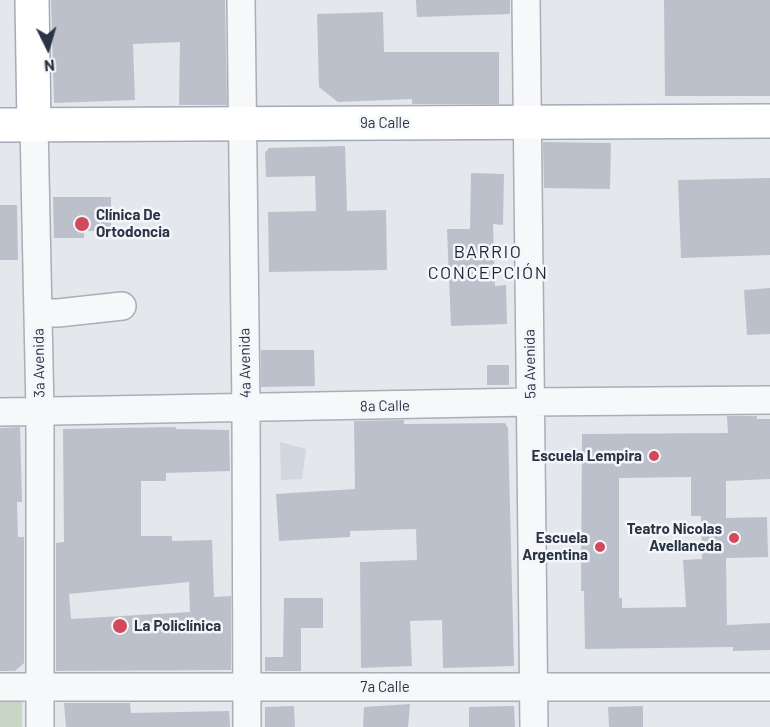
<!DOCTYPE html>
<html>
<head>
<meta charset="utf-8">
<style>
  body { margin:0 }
  #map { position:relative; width:770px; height:727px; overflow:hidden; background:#e4e7ec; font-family:Barlow,sans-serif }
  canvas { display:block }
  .north { position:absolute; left:18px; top:18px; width:60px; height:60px; -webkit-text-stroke:4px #f4f6f9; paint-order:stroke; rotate:175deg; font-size:16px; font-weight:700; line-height:24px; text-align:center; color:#2b3445 }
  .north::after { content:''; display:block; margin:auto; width:21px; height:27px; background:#2b3445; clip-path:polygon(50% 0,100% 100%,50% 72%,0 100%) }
</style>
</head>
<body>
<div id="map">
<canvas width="770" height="727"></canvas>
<div class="north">N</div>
</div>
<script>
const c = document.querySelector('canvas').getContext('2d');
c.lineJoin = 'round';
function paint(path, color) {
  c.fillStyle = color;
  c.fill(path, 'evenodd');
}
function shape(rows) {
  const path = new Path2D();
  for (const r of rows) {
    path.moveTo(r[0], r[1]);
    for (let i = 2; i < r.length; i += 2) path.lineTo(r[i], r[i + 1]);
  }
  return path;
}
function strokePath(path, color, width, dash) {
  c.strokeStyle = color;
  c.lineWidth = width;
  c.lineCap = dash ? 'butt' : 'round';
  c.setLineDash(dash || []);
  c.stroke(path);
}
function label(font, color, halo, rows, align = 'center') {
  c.font = font + ' Barlow,sans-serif';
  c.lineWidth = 5;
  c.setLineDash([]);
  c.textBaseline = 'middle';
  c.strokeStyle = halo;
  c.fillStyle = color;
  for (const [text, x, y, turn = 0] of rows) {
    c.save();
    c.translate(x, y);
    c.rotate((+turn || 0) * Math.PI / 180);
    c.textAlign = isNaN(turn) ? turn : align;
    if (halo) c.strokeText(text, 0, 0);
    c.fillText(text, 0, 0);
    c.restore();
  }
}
const built = shape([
  [280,442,306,449,302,479,281,480]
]);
const green = shape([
  [0,701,22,701,22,727,0,727]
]);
const building = shape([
  [51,0,225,0,227,105,179,105,180,42,133,44,135,100,54,103],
  [416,0,510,0,510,14,417,17],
  [664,0,770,0,770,96,665,96],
  [383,12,384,52,499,52,499,104,412,104,412,99,338,102,319,87,317,14],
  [543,142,611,143,610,189,544,188],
  [345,146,347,211,386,210,387,270,269,272,268,212,316,211,315,176,266,177,265,153,269,148],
  [471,173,504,174,503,225,493,224,495,286,506,285,507,324,451,326,447,229,470,229],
  [770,178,770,255,681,258,678,180],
  [53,197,111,197,111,231,84,231,84,238,54,238],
  [0,205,17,205,18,260,0,260],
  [770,288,770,334,747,335,744,290],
  [261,350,314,350,315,386,261,387],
  [487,365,509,365,509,385,487,385],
  [727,416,757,416,757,419,770,419,770,479,726,481,726,518,767,517,768,557,726,558,727,625,770,623,770,650,733,651,733,647,585,649,584,591,581,591,582,434,728,433],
  [691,477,691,516,701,516,702,559,683,560,686,607,622,608,622,598,619,598,619,478],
  [404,420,404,424,505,423,508,428,514,666,443,668,442,620,410,621,412,666,361,668,360,562,417,560,416,529,350,531,350,537,279,541,276,494,355,489,354,421],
  [20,427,22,502,17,502,18,537,24,537,24,663,15,671,0,671,0,428],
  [176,427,176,429,229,430,230,471,166,473,166,481,141,481,141,536,172,536,172,541,212,540,214,597,231,596,231,670,56,671,56,543,64,542,63,429],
  [189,582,190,612,71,619,69,594],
  [284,598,323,598,323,628,301,628,301,671,265,671,265,657,283,657],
  [64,703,130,703,131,713,229,711,230,727,66,727],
  [410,704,408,727,363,727,364,707],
  [294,706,295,727,265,727,265,707],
  [514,706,515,727,469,727,469,707],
  [643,706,643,727,609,727,608,707]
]);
const minor = shape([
  [241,0,246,409,247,727],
  [526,0,534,727],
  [34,125,40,412,40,727],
  [38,313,58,313,122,306],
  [0,412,530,402,770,400],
  [0,687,770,687]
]);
const major = shape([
  [32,0,34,125],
  [0,125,770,121]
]);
const markers = [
  [82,224,8,"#d1495b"],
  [654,456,6,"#d1495b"],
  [734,538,6,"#d1495b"],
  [600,547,6,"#d1495b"],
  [120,626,8,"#d1495b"]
];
const streetNames = [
  ["9a Calle",385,123],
  ["3a Avenida",39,363,-91],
  ["4a Avenida",245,363,-91],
  ["5a Avenida",530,364,-91],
  ["8a Calle",385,406,-1],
  ["7a Calle",385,687]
];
const poiNames = [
  ["Clínica De",96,215,"left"],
  ["Ortodoncia",96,232,"left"],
  ["Escuela Lempira",642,456],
  ["Teatro Nicolas",722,529],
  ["Avellaneda",722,546],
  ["Escuela",588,538],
  ["Argentina",588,555],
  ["La Policlínica",134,626,"left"]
];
const quarterNames = [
  ["BARRIO",488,252],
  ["CONCEPCIÓN",488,273]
];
paint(built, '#d2d6de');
paint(green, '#c9d6c5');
paint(building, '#bbc0ca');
strokePath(minor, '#a9aeb7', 30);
strokePath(major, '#a3abb8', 36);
strokePath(minor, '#f7f8fa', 27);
strokePath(major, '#fff', 33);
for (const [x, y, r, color] of markers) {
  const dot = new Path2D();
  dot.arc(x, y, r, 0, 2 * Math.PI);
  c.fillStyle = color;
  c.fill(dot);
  strokePath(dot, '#f4f6f9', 2);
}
label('15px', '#2b3445', '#f4f6f9', streetNames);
label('bold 15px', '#2b3445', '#f4f6f9', poiNames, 'right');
c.letterSpacing = '1.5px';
label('18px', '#1d2536', '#f4f6f9', quarterNames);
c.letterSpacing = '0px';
</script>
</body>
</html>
